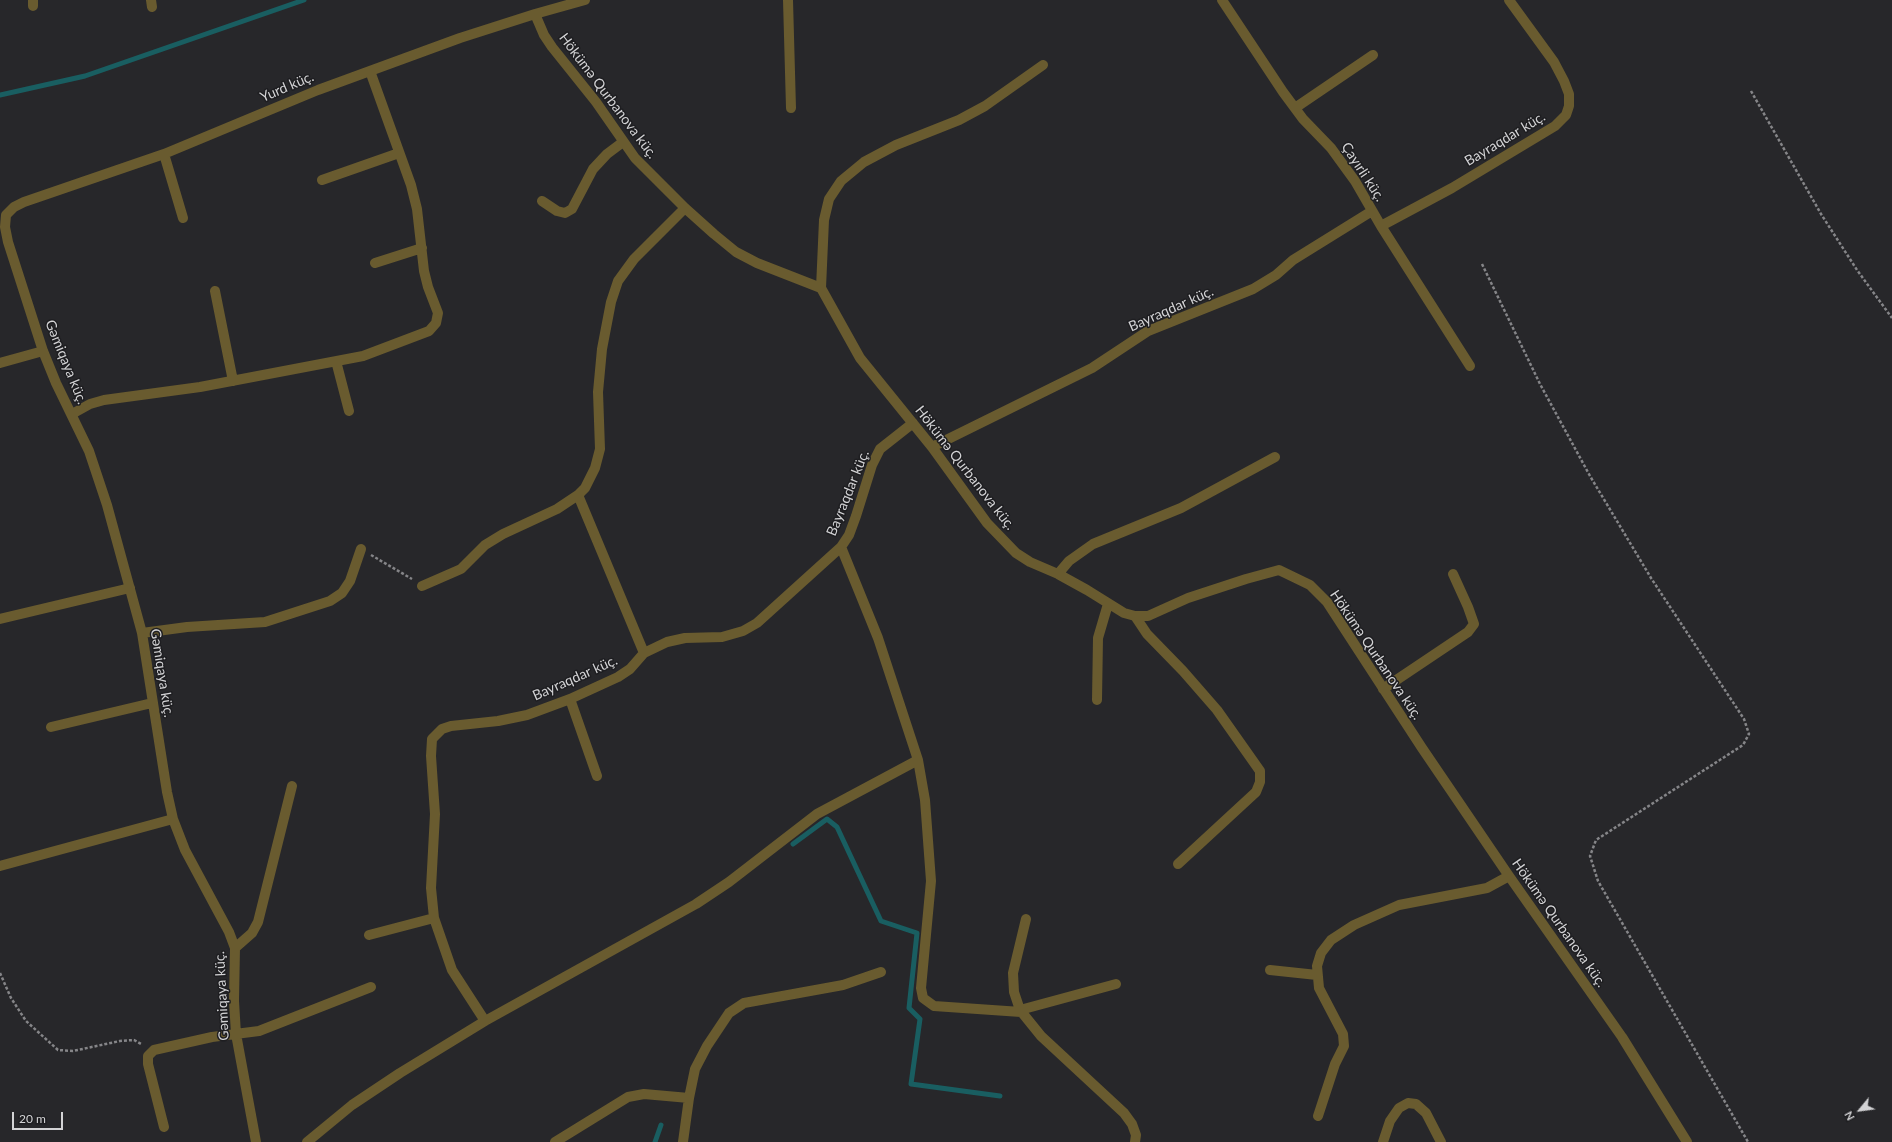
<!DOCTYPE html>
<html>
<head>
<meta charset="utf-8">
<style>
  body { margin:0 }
  #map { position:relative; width:1892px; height:1142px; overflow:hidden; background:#27272a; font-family:Lato,sans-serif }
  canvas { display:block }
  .north { position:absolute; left:1840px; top:1090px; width:40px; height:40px; -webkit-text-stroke:3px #1e1e21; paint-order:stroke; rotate:241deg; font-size:11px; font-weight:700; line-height:16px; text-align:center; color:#d3d3d5 }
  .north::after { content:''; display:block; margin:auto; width:14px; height:18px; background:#d3d3d5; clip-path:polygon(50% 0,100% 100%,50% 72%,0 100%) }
  .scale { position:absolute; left:12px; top:1112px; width:51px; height:18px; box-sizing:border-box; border:2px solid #d3d3d5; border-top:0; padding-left:5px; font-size:12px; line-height:14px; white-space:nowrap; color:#d3d3d5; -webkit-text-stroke:3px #1e1e21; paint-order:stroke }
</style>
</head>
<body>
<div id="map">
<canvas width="1892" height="1142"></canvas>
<div class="north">N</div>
<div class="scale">20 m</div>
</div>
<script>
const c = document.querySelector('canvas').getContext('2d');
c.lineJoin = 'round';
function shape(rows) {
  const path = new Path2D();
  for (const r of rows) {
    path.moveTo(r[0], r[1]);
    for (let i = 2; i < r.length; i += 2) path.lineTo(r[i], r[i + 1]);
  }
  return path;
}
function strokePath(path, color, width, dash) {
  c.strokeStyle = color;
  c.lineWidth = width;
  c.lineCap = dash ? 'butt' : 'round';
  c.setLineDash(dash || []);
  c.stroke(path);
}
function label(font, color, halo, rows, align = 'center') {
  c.font = font + ' Lato,sans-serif';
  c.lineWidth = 3;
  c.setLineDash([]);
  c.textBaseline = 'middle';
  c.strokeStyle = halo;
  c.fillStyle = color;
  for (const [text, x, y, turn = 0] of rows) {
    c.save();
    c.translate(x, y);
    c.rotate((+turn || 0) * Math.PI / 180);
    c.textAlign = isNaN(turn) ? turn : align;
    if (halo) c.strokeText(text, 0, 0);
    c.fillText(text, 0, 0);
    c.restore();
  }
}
const stream = shape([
  [0,95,85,76,304,0],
  [793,844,827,819,837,827,881,921,917,933,909,1008,920,1019,911,1084,1000,1096],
  [655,1142,661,1125]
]);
const path = shape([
  [1751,91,1821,214,1857,270,1892,318],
  [1482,264,1540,384,1590,476,1651,578,1744,719,1749,734,1743,745,1596,840,1590,856,1598,881,1748,1142],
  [371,555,412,579],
  [0,973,11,998,26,1021,58,1050,73,1051,120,1041,134,1040,141,1044]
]);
const minor = shape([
  [151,0,152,7],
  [788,0,791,108],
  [1222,0,1283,92,1303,119,1331,148,1355,181,1381,226,1470,366],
  [33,6,33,0],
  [535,14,544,35,552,47,596,102,635,158,685,208,714,234,736,252,757,263,821,288,860,358,932,447,987,523,1016,553,1030,562,1058,574,1087,590,1124,613,1135,616,1148,616,1188,598,1246,579,1279,570,1310,585,1327,602,1422,748,1509,876,1622,1037,1687,1142],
  [1295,108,1373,55],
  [164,154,183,218],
  [322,180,399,153],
  [542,201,557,211,565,213,572,209,593,169,607,154,623,142],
  [6,215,5,227,8,242,43,351,56,383,89,451,107,505,142,633,167,792,173,819,185,850,229,932,235,948,234,1001,236,1034,256,1142],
  [6,215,14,207,24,202,164,154,318,90,460,38,535,14,585,0],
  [1381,226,1452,188,1555,126,1566,115,1569,106,1569,94,1564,81,1554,62,1509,0],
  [375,263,422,248],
  [821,288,824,220,829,199,841,181,864,162,896,145,959,120,985,106,1043,65],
  [215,291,233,381],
  [336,361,349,411],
  [0,363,43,351],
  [72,414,90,404,104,400,200,387,363,356,429,331,436,323,438,313,428,287,424,271,417,209,411,185,370,71],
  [932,447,1092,368,1148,331,1253,289,1276,275,1293,260,1372,211],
  [578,495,644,653],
  [841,547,878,638,918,760,925,800,931,881,921,988,923,998,934,1006,1021,1012],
  [1058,574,1069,561,1093,544,1181,508,1275,457],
  [422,586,461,569,485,545,503,534,557,509,578,495,585,488,595,468,600,449,598,392,602,349,611,302,618,281,634,259,685,208],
  [1135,616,1147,634,1183,671,1217,710,1260,771,1260,782,1256,792,1178,864],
  [0,619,130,588],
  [142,633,187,627,265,622,330,601,342,593,350,581,361,549],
  [1383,689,1468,632,1474,624,1468,607,1453,574],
  [570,699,597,776],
  [1097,700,1098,638,1108,604],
  [51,727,152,703],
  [0,866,173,819],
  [1026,919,1013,973,1014,992,1020,1010,1041,1036,1124,1113,1132,1124,1136,1135,1135,1142],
  [369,935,434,918],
  [235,948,252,933,258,922,292,786],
  [1270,970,1317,975],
  [1020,1010,1116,984],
  [485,1021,452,970,434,918,431,888,435,814,431,756,432,739,442,729,451,726,498,721,527,715,570,699,618,677,630,669,644,653,667,642,685,638,722,637,743,631,757,623,841,547,849,535,856,516,872,465,880,449,913,423],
  [1318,1116,1335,1064,1344,1046,1343,1034,1319,988,1317,966,1321,953,1331,940,1354,925,1399,905,1487,888,1509,876],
  [164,1127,148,1064,148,1056,154,1050,212,1037,259,1031,371,987],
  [307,1142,352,1105,400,1073,485,1021,696,904,729,882,817,814,918,760],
  [555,1142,628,1097,644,1094,689,1098],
  [683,1142,689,1098,695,1069,707,1046,729,1013,744,1003,843,985,881,972],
  [1383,1142,1390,1121,1399,1108,1408,1103,1416,1104,1426,1113,1441,1142]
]);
const streetNames = [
  ["Yurd küç.",287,87,-23],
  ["Hökümə Qurbanova küç.",608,96,53],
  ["Bayraqdar küç.",1505,139,-31],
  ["Çayırli küç.",1363,172,57],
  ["Bayraqdar küç.",1171,309,-24],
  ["Gəmiqaya küç.",66,362,68],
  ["Hökümə Qurbanova küç.",965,468,52],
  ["Bayraqdar küç.",848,493,-68],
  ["Hökümə Qurbanova küç.",1376,655,56],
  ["Gəmiqaya küç.",162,673,81],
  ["Bayraqdar küç.",575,678,-24],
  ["Hökümə Qurbanova küç.",1559,923,55],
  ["Gəmiqaya küç.",222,996,-93]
];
strokePath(stream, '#195e61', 5);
strokePath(path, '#858588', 2.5, [3, 2]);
strokePath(minor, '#695b2f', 10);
label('14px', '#d3d3d5', '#1e1e21', streetNames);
</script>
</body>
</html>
